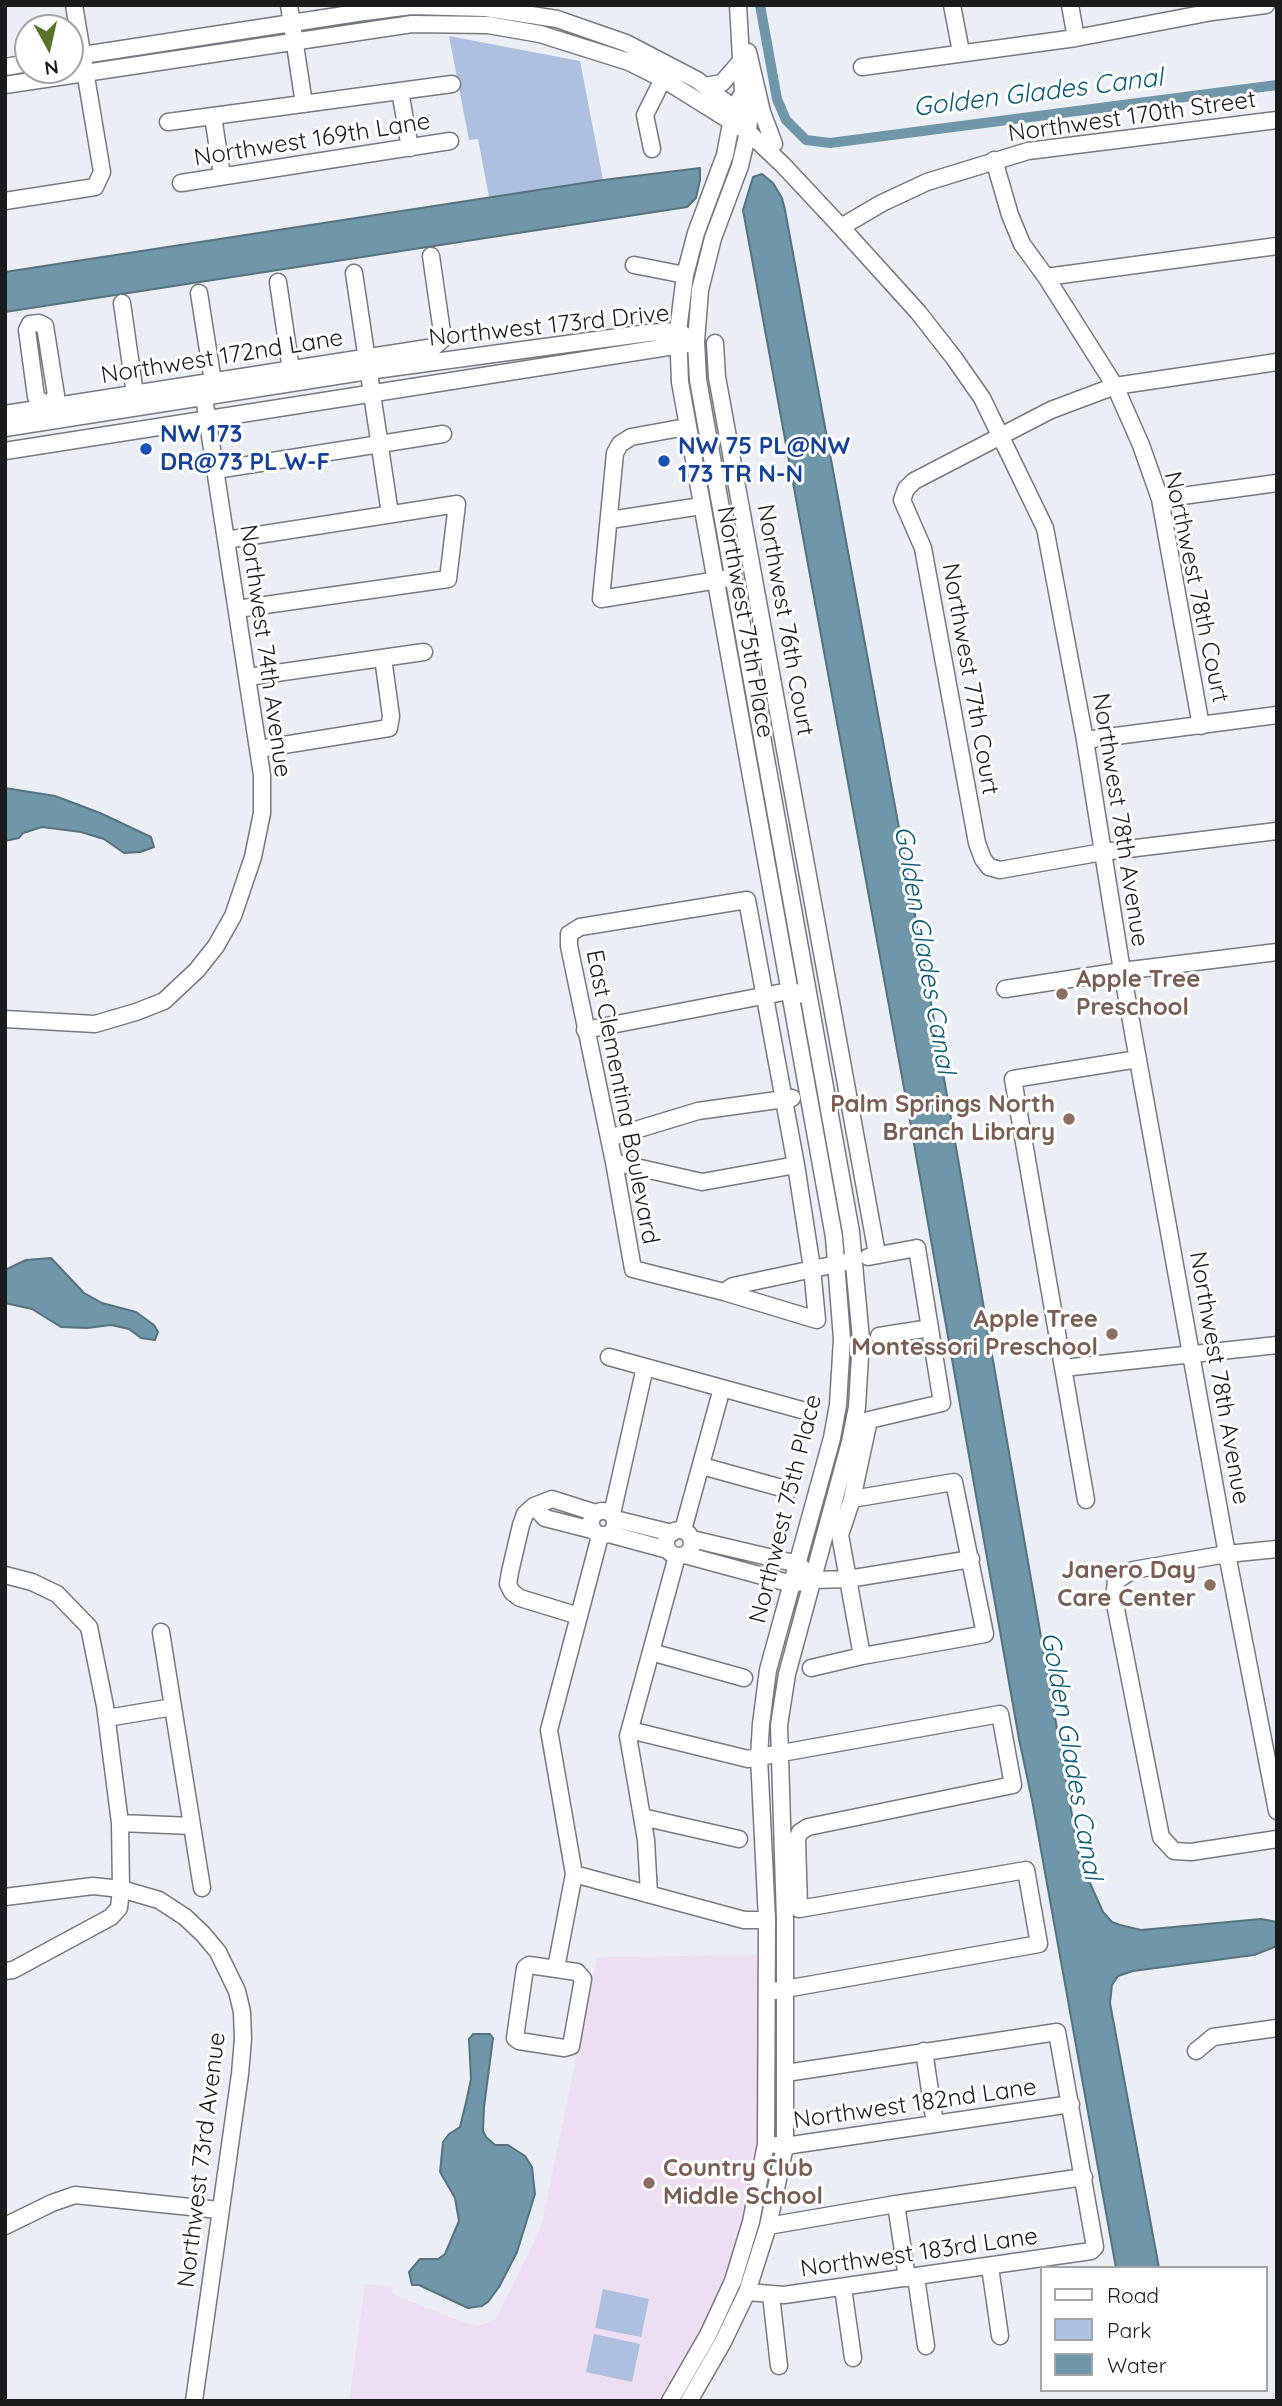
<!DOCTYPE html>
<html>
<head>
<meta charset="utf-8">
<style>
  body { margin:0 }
  #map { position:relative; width:1282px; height:2406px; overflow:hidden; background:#ebeff5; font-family:Quicksand,sans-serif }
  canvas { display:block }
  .frame { position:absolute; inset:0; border:7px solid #1a1b1d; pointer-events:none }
  .legend { position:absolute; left:1040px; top:2266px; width:228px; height:126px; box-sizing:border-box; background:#fff; border:2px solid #a3a4a5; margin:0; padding:9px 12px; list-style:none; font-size:21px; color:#1a1b1d }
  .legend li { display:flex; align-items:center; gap:14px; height:35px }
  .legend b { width:35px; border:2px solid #a3a4a5 }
  .north { position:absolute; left:14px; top:14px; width:70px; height:70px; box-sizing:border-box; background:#fff; border:2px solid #a3a4a5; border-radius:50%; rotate:172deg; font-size:19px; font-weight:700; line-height:28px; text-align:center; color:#1a1b1d }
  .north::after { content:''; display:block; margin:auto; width:24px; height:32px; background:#597428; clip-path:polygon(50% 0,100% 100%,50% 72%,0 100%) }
</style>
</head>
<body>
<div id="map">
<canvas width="1282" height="2406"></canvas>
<div class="frame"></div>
<ul class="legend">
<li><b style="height:9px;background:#fff"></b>Road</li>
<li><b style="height:19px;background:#adc0df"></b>Park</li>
<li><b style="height:19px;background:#6f96a9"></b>Water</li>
</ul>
<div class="north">N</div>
</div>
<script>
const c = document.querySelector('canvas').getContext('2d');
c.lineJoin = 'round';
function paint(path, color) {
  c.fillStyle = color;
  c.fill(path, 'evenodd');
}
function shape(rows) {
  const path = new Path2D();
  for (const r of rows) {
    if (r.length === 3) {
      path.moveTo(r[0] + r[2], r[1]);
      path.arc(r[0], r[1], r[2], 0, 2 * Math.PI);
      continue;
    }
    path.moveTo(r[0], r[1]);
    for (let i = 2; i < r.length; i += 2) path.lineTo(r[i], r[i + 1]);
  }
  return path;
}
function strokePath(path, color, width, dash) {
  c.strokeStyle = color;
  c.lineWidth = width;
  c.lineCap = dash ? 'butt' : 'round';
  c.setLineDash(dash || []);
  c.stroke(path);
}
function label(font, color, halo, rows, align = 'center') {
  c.font = font + ' Quicksand,sans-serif';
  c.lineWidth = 6;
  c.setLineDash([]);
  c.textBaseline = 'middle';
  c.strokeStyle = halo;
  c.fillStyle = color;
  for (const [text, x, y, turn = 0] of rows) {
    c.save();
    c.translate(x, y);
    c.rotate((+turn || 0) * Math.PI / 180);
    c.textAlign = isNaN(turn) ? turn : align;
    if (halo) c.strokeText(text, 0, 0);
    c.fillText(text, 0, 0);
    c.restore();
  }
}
const education = shape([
  [757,1955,761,2083,756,2146,742,2220,727,2270,695,2340,657,2401,349,2401,365,2284,393,2287,392,2294,462,2322,479,2326,496,2319,541,2227,597,1957]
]);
const green = shape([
  [449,36,580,61,603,180,489,197,478,139,469,140],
  [603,2289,649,2299,641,2337,595,2328],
  [594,2334,640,2344,632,2382,586,2372]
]);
const water = shape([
  [700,168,700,180,696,198,687,207,5,312,5,272,603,180,700,168],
  [762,174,773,183,782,198,785,210,925,969,1080,1861,1103,1912,1112,1922,1120,1925,1141,1930,1261,1919,1277,1922,1277,1946,1254,1955,1133,1971,1118,1976,1112,1985,1110,2003,1159,2268,1116,2268,1032,1800,1019,1739,907,1104,743,210,753,177,762,174],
  [5,788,55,796,100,813,151,837,154,847,140,852,124,853,104,839,81,832,42,827,23,833,19,838,5,841,5,788],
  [51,1258,84,1293,102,1303,136,1312,154,1325,158,1332,155,1340,141,1338,129,1329,111,1325,87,1328,61,1327,32,1309,5,1303,5,1270,26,1260,51,1258],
  [473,2034,490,2034,493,2038,484,2107,483,2131,486,2137,495,2145,508,2145,525,2156,532,2167,535,2194,517,2252,499,2287,488,2302,482,2306,468,2308,419,2285,412,2285,409,2272,420,2259,438,2259,445,2254,459,2221,455,2198,440,2172,443,2142,449,2134,460,2127,467,2098,471,2079,469,2039,473,2034]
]);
const canal = shape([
  [760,5,777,99,786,120,806,140,830,143,1277,85]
]);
const minor = shape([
  [289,5,304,104],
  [952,5,961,52],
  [1070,5,1076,38],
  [748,52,762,112,774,144],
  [70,57,357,13,411,6,486,8,557,19,626,43,697,80,740,113],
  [5,67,28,63],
  [862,67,1076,38,1212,12,1266,5],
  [5,85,412,24,488,25,540,34,629,62,663,79,748,132,783,165,841,227,918,312,954,358,982,398,1045,528,1085,740,1122,971,1227,1554,1277,1811],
  [705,86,722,83,742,60],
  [400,91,410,148],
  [213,116,222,176],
  [168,122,452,84],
  [652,149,645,115,663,79],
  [994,160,1010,215,1022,244,1046,277,1115,386,1141,445,1160,499,1201,726],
  [181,183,450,141],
  [5,201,95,187,102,172,74,5],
  [841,227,882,203,927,182,1028,151,1277,120],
  [634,265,685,275],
  [354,273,390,514],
  [1046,277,1277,246],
  [278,282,291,370],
  [199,293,213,382],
  [122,303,135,394],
  [715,343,717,377,877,1254],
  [1277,362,1115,386,1051,410,914,481,906,489,902,500,923,548,977,843,983,859,989,867,1000,870,1103,852,1277,831],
  [48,407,36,397,27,330,30,324,39,323,45,326,56,395,48,407,49,414],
  [5,414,434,347,443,339,431,256],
  [686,427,631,437,620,444,615,453,601,599,724,579],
  [5,428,368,371,648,333,678,331,684,335],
  [5,451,687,344],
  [216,470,443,434],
  [1160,499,1277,483],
  [610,520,701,506],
  [226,540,457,504,448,579,237,609],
  [248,677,424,652],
  [1085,740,1277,715],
  [259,749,389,728,391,716,383,658],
  [747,900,796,1165,812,1268,817,1320,724,1292,633,1269,614,1162,569,946,569,934,580,927,747,900],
  [1005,989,1122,971,1277,952],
  [5,1019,95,1024,136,1012,164,1001,197,970,216,946,233,916,253,857,262,813,262,775,204,397],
  [585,1030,789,991,795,992,798,995],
  [609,1138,698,1111,792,1098],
  [614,1162,702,1182,796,1165],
  [724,1292,733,1286,846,1262],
  [879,1336,930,1328],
  [609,1357,809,1412],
  [1063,1368,1277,1345],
  [702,1466,789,1490],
  [1086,1500,1013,1079,1138,1059],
  [534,1506,545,1518,592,1530],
  [603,1523,12],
  [612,1514,645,1367],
  [615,1519,672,1533],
  [683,1530,722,1388],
  [679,1543,13],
  [609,1534,668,1550],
  [692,1539,798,1564,804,1570],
  [1277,1549,1227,1554,1133,1570,1116,1581,1114,1599,1161,1837,1174,1851,1191,1852,1277,1839],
  [685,1555,792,1584,813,1580,848,1579,971,1559],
  [5,1575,32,1582,57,1594,89,1627,105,1706,120,1823,121,1889,119,1908,111,1917,13,1970,5,1971],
  [579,1616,520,1598,512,1592,508,1584,510,1572,521,1525,525,1514,534,1506,552,1499,596,1513],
  [161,1632,202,1888],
  [651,1652,744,1678],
  [862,1656,840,1535,852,1499,869,1420,942,1403,917,1248,868,1257],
  [811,1668,862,1656,985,1634,954,1482,852,1499],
  [107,1718,173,1707],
  [630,1730,748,1759,1000,1714,1013,1785,808,1827,800,1832,797,1839,799,1909,1026,1870,1039,1944,774,1991],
  [642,1817,739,1839],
  [120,1823,192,1826],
  [574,1874,744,1920,767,1920],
  [649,1894,646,1840,628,1736,677,1556],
  [5,1897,93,1886,121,1889,159,1900,185,1917,203,1934,218,1952,237,1991,242,2012,243,2039,240,2074,194,2401],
  [529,1965,577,1972,583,1979,571,2046,564,2048,519,2041,515,2038,525,1968,529,1965],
  [556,1968,574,1874,549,1730,600,1536],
  [924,2051,935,2124],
  [1196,2051,1213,2037,1277,2028],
  [776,2145,785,2146,1071,2104],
  [896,2204,907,2278],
  [5,2226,52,2203,75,2195,219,2210],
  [768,2226,896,2204,1084,2177],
  [990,2267,1000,2336],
  [916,2277,926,2346],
  [843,2288,853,2358],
  [747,2292,784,2295,1091,2251,1095,2247,1057,2032,786,2073],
  [771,2295,779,2366],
  [670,2401,708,2335,733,2281,751,2222,766,2144,767,1920,759,1757,761,1724,768,1670,832,1438,838,1405,842,1339,834,1237,680,382,678,331,685,275,696,233,725,155,734,108,743,93],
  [689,2401,723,2342,747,2292,768,2226,785,2146,785,1920,779,1725,787,1674,850,1442,857,1407,861,1339,851,1232,698,380,696,341,700,290,713,238,740,166,748,132,749,120,743,93,738,5]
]);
const markers = [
  [146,449,7,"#1a4fb4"],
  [664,461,7,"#1a4fb4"],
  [1062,994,7,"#8d6e63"],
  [1069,1119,7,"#8d6e63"],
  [1112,1334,7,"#8d6e63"],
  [1210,1585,7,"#8d6e63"],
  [649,2183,7,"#8d6e63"]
];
const streetNames = [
  ["Northwest 170th Street",1132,117,-8],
  ["Northwest 169th Lane",312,140,-9],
  ["Northwest 173rd Drive",549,326,-6],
  ["Northwest 172nd Lane",222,357,-9],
  ["Northwest 78th Court",1196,587,78],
  ["Northwest 76th Court",785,620,80],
  ["Northwest 75th Place",745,622,80],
  ["Northwest 74th Avenue",265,651,82],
  ["Northwest 77th Court",970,679,80],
  ["Northwest 78th Avenue",1120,820,81],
  ["East Clementina Boulevard",622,1097,79],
  ["Northwest 78th Avenue",1219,1378,80],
  ["Northwest 75th Place",786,1509,-76],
  ["Northwest 182nd Lane",915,2104,-8],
  ["Northwest 73rd Avenue",202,2160,-83],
  ["Northwest 183rd Lane",919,2253,-8]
];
const transitNames = [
  ["NW 173",160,435],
  ["DR@73 PL W-F",160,463],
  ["NW 75 PL@NW",678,447],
  ["173 TR N-N",678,475]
];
const educationNames = [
  ["Apple Tree",1076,980,"left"],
  ["Preschool",1076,1008,"left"],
  ["Palm Springs North",1055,1105],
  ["Branch Library",1055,1133],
  ["Apple Tree",1098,1320],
  ["Montessori Preschool",1098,1348],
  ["Janero Day",1196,1571],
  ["Care Center",1196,1599],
  ["Country Club",663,2169,"left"],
  ["Middle School",663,2197,"left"]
];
const waterNames = [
  ["Golden Glades Canal",1038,93,-7],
  ["Golden Glades Canal",924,950,80],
  ["Golden Glades Canal",1071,1756,80]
];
paint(education, '#eedef1');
paint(green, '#adc0df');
paint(water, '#6f96a9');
strokePath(water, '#56717f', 2);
strokePath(canal, '#6f96a9', 10);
strokePath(minor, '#76797f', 19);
strokePath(minor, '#fff', 16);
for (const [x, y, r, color] of markers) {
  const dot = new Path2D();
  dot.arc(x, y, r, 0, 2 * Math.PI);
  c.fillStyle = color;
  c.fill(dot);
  strokePath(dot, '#fff', 2.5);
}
label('24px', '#1a1b1d', '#fff', streetNames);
label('bold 24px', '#164399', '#fff', transitNames, 'left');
label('bold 24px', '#785e54', '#fff', educationNames, 'right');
label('italic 26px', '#0b5974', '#fff', waterNames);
</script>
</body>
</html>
